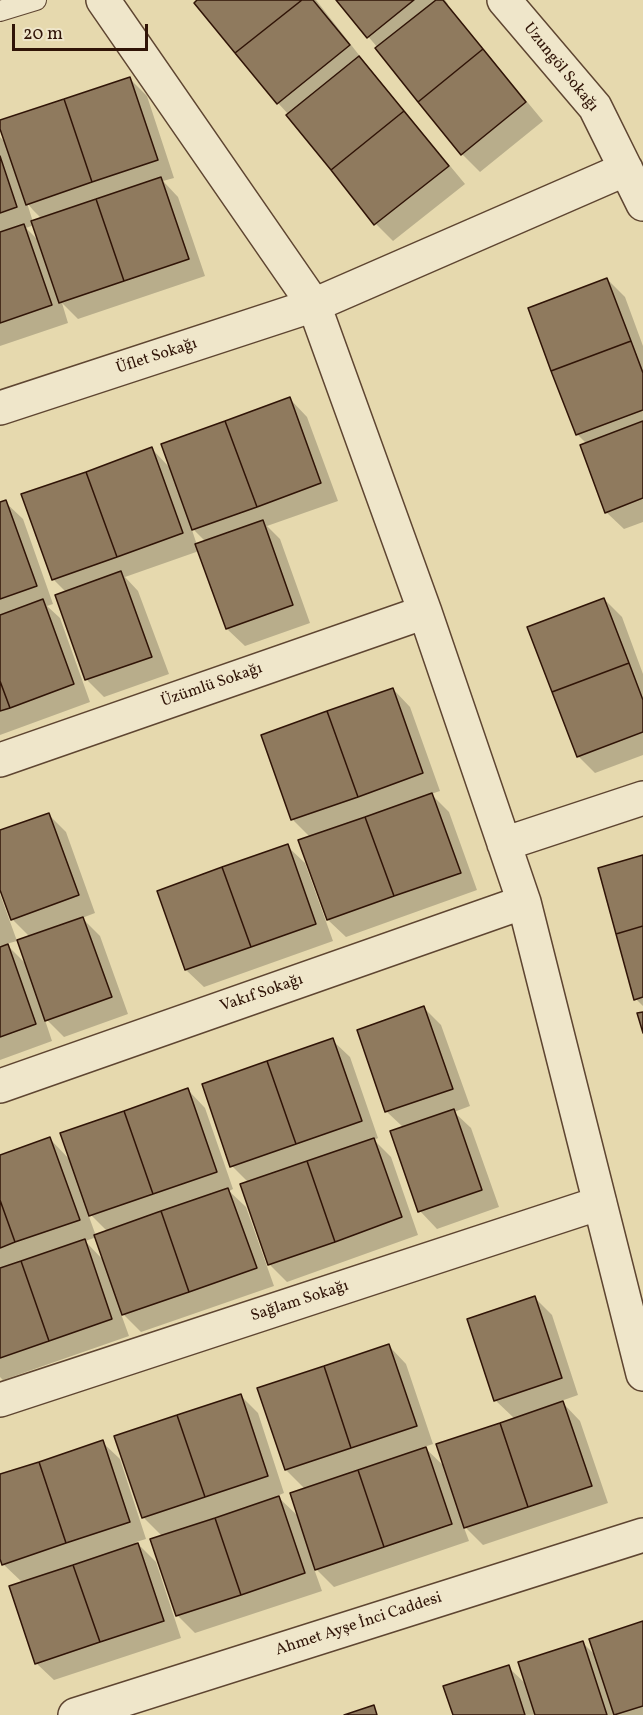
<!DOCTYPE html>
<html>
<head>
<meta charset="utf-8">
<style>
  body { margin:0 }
  #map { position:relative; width:643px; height:1715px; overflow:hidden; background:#e6d9ae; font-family:Vollkorn,serif }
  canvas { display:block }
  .scale { position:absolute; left:12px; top:24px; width:136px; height:27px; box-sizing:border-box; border:3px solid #301407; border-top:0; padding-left:8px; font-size:18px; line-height:21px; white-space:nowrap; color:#301407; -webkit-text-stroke:4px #efe6ca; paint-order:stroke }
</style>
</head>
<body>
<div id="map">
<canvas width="643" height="1715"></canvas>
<div class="scale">20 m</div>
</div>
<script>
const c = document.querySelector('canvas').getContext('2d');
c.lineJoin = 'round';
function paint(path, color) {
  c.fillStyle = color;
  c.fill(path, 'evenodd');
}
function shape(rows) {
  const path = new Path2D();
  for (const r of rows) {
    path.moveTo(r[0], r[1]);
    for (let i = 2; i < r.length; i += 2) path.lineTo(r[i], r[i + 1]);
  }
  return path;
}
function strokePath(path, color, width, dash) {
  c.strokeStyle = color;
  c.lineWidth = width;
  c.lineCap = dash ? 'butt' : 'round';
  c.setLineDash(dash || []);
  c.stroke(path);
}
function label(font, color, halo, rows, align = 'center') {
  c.font = font + ' Vollkorn,serif';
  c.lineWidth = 4.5;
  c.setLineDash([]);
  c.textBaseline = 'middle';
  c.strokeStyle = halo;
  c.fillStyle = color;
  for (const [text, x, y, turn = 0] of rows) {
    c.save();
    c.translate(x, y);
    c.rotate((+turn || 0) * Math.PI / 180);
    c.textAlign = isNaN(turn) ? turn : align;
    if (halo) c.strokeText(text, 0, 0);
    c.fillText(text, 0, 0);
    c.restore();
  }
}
const shadow = shape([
  [200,0,316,0,366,64,465,184,393,241,376,224,288,116,289,115,278,103],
  [337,0,445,0,448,4,447,5,543,121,480,172,462,154,378,48],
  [129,78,147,96,174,178,163,181,178,197,205,276,78,319,62,303,68,323,0,346,0,137,7,144,0,122],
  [27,203,33,210,42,219,33,222],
  [34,225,40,242,26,228],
  [607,279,625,297,643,346,643,522,624,529,606,512,587,444,577,434],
  [290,399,307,417,338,501,267,526,280,539,310,623,245,646,227,629,199,551,125,577,138,591,169,674,104,697,86,679,67,593,53,579,152,449,171,469],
  [191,527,206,542,197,545],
  [5,502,23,519,53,604,47,606,60,618,90,702,0,735,0,504],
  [604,599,622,617,643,674,643,755,595,773,578,756],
  [393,689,410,707,440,791,431,794,449,812,477,890,346,937,328,920,310,837,292,819],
  [49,815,66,832,95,913,82,918,100,936,128,1014,64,1037,44,1017,52,1041,0,1060,0,894,17,941,6,944,27,965,30,937,12,919,0,885,0,832],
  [287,846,305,863,333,941,204,987,186,970,159,892],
  [643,857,643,1006,636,999],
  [424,1008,441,1025,470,1106,454,1112,471,1128,499,1207,437,1229,420,1211,404,1128,387,1112,359,1031],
  [332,1040,350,1057,378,1138,374,1140,391,1157,418,1235,287,1282,269,1264,249,1183,232,1166],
  [188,1090,205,1108,233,1189,229,1191,246,1207,274,1286,141,1332,120,1311,129,1336,3,1380,0,1377,0,1156,50,1139,71,1161],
  [87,1211,108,1232,96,1236],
  [97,1237,105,1262,85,1241],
  [534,1297,552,1315,578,1395,561,1401,580,1421,608,1503,483,1545,463,1525,469,1541,334,1587,313,1566,322,1591,195,1633,177,1615,162,1536,143,1517,240,1395,258,1413,284,1493,277,1496,300,1518,305,1489,286,1470,259,1389,389,1346,406,1364,433,1444,424,1447,446,1468,515,1419,495,1400],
  [102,1442,120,1459,146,1539,136,1542,156,1562,181,1638,54,1680,36,1663,23,1583,3,1564,0,1554,0,1476],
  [643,1622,643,1715,454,1715,508,1667,528,1686,583,1643,596,1656]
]);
const building = shape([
  [197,0,302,0,235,53,194,3,197,0],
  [302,0,313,0,350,45,277,104,235,53,302,0],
  [336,0,414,0,367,38,336,0],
  [436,0,443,0,483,49,418,102,375,48,436,0],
  [483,49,526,102,461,155,418,102,483,49],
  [359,56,404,111,331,170,286,115,359,56],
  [130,77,158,160,92,182,64,99,130,77],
  [64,99,92,182,26,205,0,129,0,120,64,99],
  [404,111,449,166,374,225,331,170,404,111],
  [0,156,17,207,0,213,0,156],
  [161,177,189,259,124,281,96,199,161,177],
  [96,199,124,281,59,303,31,221,96,199],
  [24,224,52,305,0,323,0,232,24,224],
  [607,278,631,341,551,371,528,308,607,278],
  [631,341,643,373,643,410,576,435,551,371,631,341],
  [290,397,321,483,257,507,225,421,290,397],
  [225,421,257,507,192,530,161,444,225,421],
  [643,421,643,498,605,513,580,445,643,421],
  [152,447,183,533,117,557,86,472,152,447],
  [86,472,117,557,52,580,21,494,86,472],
  [6,500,37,586,0,599,0,502,6,500],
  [263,520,293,605,226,629,195,544,263,520],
  [121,571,152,657,85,680,55,595,121,571],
  [604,598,629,663,552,692,527,627,604,598],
  [43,599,74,684,10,708,0,681,0,615,43,599],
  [629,663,643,700,643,732,577,757,552,692,629,663],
  [0,681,10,708,0,711,0,681],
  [393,688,423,773,358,797,327,711,393,688],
  [327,711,358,797,291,820,261,735,327,711],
  [432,793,461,873,394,896,365,817,432,793],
  [49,813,79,895,11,920,0,890,0,830,49,813],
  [365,817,394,896,327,920,298,840,365,817],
  [288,844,316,924,251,947,222,867,288,844],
  [643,855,643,926,616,934,598,868,643,855],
  [222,867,251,947,185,970,157,891,222,867],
  [83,917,112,997,45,1021,17,940,83,917],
  [643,926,643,997,634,1000,616,934,643,926],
  [8,944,36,1024,0,1037,0,947,8,944],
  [424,1006,453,1089,385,1112,357,1030,424,1006],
  [643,1012,643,1033,637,1013,643,1012],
  [333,1038,362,1121,296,1144,267,1061,333,1038],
  [267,1061,296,1144,230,1167,202,1084,267,1061],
  [188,1088,217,1172,153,1194,124,1111,188,1088],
  [454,1109,482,1190,418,1212,390,1131,454,1109],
  [124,1111,153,1194,89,1216,60,1133,124,1111],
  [50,1137,80,1220,15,1242,0,1200,0,1155,50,1137],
  [374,1138,402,1217,335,1242,307,1161,374,1138],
  [307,1161,335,1242,268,1265,240,1184,307,1161],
  [228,1188,257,1268,189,1292,161,1211,228,1188],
  [0,1200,15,1242,0,1248,0,1200],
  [161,1211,189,1292,122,1315,94,1235,161,1211],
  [85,1239,112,1319,49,1341,21,1261,85,1239],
  [21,1261,49,1341,0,1358,0,1268,21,1261],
  [535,1296,562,1378,494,1401,467,1319,535,1296],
  [389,1344,417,1426,351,1448,324,1366,389,1344],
  [324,1366,351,1448,285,1470,257,1388,324,1366],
  [241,1394,268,1476,205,1497,177,1415,241,1394],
  [563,1401,592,1486,528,1507,500,1423,563,1401],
  [177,1415,205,1497,142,1518,114,1436,177,1415],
  [500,1423,528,1507,464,1528,436,1444,500,1423],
  [103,1440,130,1522,66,1543,39,1462,103,1440],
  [426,1447,452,1524,384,1547,358,1470,426,1447],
  [39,1462,66,1543,2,1565,0,1559,0,1474,39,1462],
  [358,1470,384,1547,315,1570,290,1493,358,1470],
  [279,1496,305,1573,241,1595,215,1518,279,1496],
  [215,1518,241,1595,176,1616,150,1539,215,1518],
  [138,1543,164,1621,100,1642,73,1565,138,1543],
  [73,1565,100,1642,35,1664,9,1586,73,1565],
  [643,1621,643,1706,614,1715,589,1639,643,1621],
  [583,1641,607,1715,535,1715,518,1662,583,1641],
  [509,1665,525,1715,453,1715,443,1686,509,1665],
  [374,1705,377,1715,344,1715,374,1705]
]);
const lane = shape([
  [0,11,36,0]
]);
const street = shape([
  [103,0,314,305,425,612,524,902,643,1374],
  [504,0,595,107,643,204],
  [0,408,314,305,626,169],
  [0,760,425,612],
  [504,844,643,798],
  [0,1086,524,902],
  [0,1400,600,1203],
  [75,1715,643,1535]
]);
const streetNames = [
  ["Uzungöl Sokağı",560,68,51],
  ["Üflet Sokağı",157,357,-18],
  ["Üzümlü Sokağı",212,686,-19],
  ["Vakıf Sokağı",262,994,-19],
  ["Sağlam Sokağı",300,1302,-18],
  ["Ahmet Ayşe İnci Caddesi",359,1625,-18]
];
paint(shadow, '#0003');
paint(building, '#8f7a5e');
strokePath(building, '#301407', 1.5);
strokePath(lane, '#5e4531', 22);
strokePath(street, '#5e4531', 36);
strokePath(lane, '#efe6ca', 20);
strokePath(street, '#efe6ca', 33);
label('16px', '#301407', '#efe6ca', streetNames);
</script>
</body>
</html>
